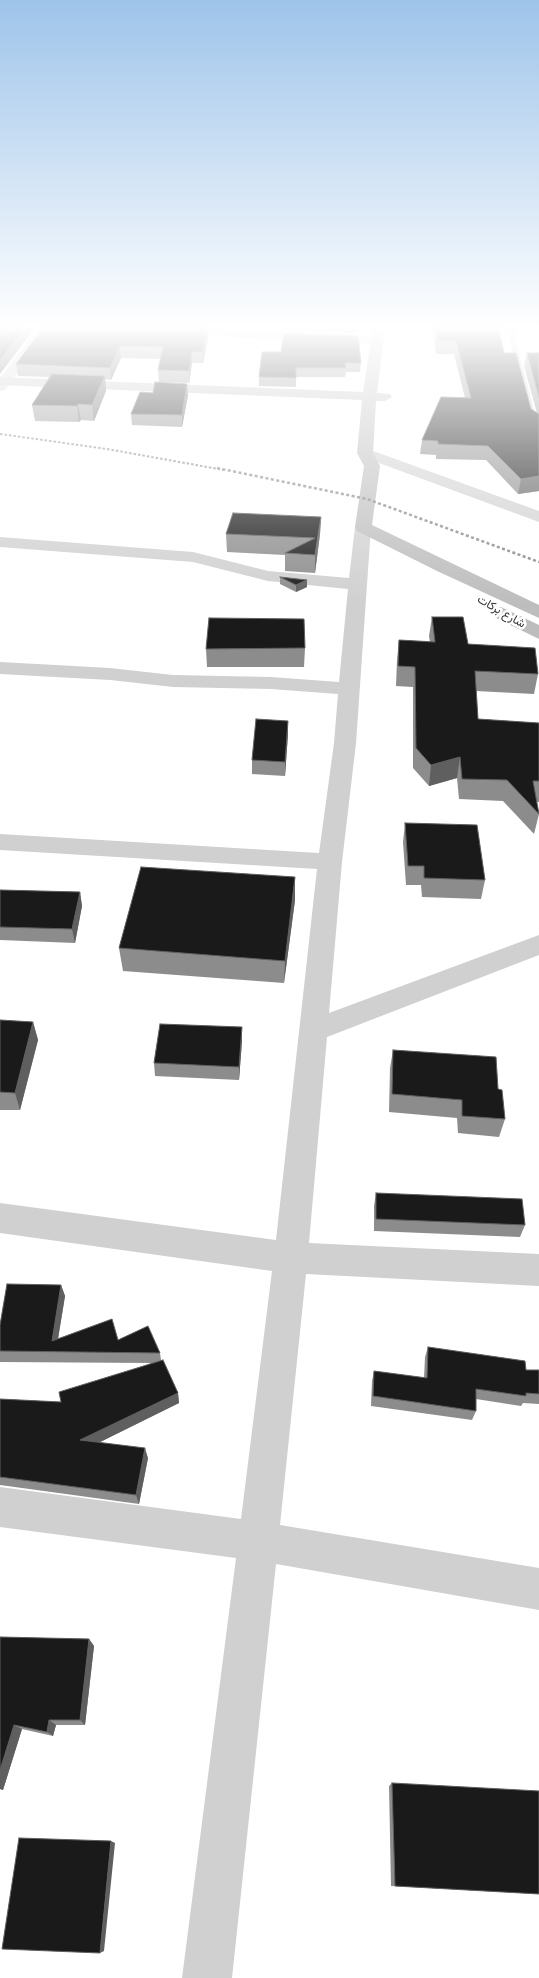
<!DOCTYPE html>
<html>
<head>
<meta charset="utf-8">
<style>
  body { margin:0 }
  canvas { display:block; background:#fff }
</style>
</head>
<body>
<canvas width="539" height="1978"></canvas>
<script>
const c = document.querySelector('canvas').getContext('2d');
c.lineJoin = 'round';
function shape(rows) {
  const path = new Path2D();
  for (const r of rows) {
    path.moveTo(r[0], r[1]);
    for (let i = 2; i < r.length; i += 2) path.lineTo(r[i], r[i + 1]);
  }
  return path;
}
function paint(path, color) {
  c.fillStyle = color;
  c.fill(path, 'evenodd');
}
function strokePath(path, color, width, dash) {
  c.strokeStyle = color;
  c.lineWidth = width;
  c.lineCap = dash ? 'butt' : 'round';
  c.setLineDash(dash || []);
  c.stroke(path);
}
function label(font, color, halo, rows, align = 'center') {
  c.font = font + ' Poppins,Vazirmatn,sans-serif';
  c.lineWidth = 5;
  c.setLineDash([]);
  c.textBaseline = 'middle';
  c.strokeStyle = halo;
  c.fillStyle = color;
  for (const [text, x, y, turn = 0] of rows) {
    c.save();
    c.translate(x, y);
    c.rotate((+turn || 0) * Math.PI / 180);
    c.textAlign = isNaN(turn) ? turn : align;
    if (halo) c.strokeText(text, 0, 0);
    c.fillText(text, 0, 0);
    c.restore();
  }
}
const service = shape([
  [506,328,513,328,516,335,516,342,539,428,530,423,510,342,510,335,506,328]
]);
const minor = shape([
  [108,328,203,328,377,336,383,340,377,344,114,332,108,328],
  [365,448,539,511,539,522,360,456,357,453,360,450,365,448],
  [363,522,369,523,371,527,356,743,342,862,329,1013,539,935,539,955,327,1037,309,1243,539,1254,539,1286,306,1274,280,1525,539,1568,539,1610,276,1564,232,1978,182,1978,236,1558,0,1527,0,1487,241,1519,272,1271,0,1233,0,1203,276,1240,317,869,0,850,0,834,319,853,334,743,338,694,271,689,173,687,110,680,0,674,0,662,110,668,173,675,271,677,339,682,348,589,268,581,193,562,0,547,0,537,193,552,268,571,349,578,355,527,357,523,363,522]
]);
const tertiary = shape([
  [38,328,51,328,5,390,0,391,0,378,38,328]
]);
const secondary = shape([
  [373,328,385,328,377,393,390,394,392,397,385,401,376,401,373,453,380,466,372,525,539,605,539,618,437,571,357,531,355,527,364,466,357,453,362,400,0,385,0,377,363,392,373,328],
  [501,607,539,625,539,639,494,617,492,613,494,609,501,607]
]);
const railFar1 = shape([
  [0,434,107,449,224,470]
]);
const rail = shape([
  [217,468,367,499,539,562]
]);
const wall = shape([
  [208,328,208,338,203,363,192,363,189,383,159,382,158,370,160,359,121,358,111,380,105,379,106,391,94,421,81,420,79,422,35,421,32,405,49,377,18,376,16,364],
  [285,328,356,328,356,333,285,330],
  [386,328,499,328,504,353,531,409,537,413,524,366,527,353,539,353,539,491,518,494,486,460,436,459,436,455,420,454,422,440,465,398,454,354,436,354,433,330,387,329],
  [262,352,361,363,360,372,346,372,345,377,296,377,296,387,259,386,259,377],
  [187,384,188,395,182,427,132,425,131,414,153,393],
  [321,517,320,534,315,573,285,571,285,555,227,552,226,534],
  [280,577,307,580,307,587,296,592,280,584],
  [432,617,468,644,538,674,534,694,476,691,478,719,539,723,539,802,536,802,539,814,534,834,503,801,459,799,457,778,429,786,413,768,413,687,396,686,397,660,399,640,430,642,429,636],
  [305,648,304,667,207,667,206,649],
  [288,734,285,776,252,774,252,760],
  [405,823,485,880,481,899,422,897,421,885,406,885,403,842],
  [0,890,80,892,82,906,75,943,0,940],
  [295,900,284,983,123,971,119,948],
  [0,1020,33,1022,38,1040,20,1110,0,1110],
  [242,1041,239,1080,155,1076,154,1063],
  [393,1050,505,1119,499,1137,458,1133,457,1118,389,1112,390,1068],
  [376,1193,525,1225,520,1237,374,1231,374,1206],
  [61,1285,65,1296,58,1339,118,1340,160,1353,161,1360,178,1393,179,1403,98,1443,148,1458,139,1504,0,1485,0,1399,61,1402,151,1363,0,1362,0,1325],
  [428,1347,526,1370,539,1370,539,1404,523,1403,521,1406,476,1399,476,1411,472,1420,371,1406,372,1381,374,1371,424,1378,425,1357],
  [0,1637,89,1639,94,1646,85,1725,56,1725,53,1736,22,1729,3,1790,0,1789],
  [392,1783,539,1894,391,1886,389,1786]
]);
const shadedWall = shape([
  [25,328,35,328,0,374,0,360],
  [208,328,208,338,203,363,203,352],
  [120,346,121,358,111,380,110,368],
  [192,352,192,363,189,383,189,371],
  [105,376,106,391,94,421,92,405],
  [187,384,188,395,182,427,182,415],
  [78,404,81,420,79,422,77,406],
  [539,476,539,491,518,494,521,479],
  [321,517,320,534,315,573,315,555],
  [307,580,307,587,296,592,296,585],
  [288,721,288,734,285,776,285,762],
  [460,757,457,778,429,786,431,765],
  [295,877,295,900,284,983,285,961],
  [80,892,82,906,75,943,72,929],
  [33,1022,38,1040,20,1110,15,1093],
  [242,1027,242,1041,239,1080,239,1067],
  [61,1285,65,1296,56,1351,52,1341],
  [178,1393,179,1403,84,1450,80,1440],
  [145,1448,148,1458,139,1504,136,1495],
  [89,1639,94,1646,85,1725,80,1720],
  [49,1720,56,1725,53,1736,47,1732],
  [14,1725,22,1729,3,1790,0,1789,0,1770],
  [111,1841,115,1843,104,1951,100,1953]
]);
const building = shape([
  [0,328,25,328,0,360,0,328],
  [43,328,208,328,203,352,192,352,189,371,158,370,163,347,120,346,110,368,16,364,43,328],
  [436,328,499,328,504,353,516,353,531,409,539,414,539,476,521,479,488,446,438,444,438,441,422,440,441,397,471,398,456,341,438,341,436,328],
  [284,333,358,336,361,363,345,363,346,368,296,368,296,378,259,377,262,352,281,352,284,333],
  [527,353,539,353,539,398,527,353],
  [52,374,105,376,92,405,78,404,77,406,32,405,52,374],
  [155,382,187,384,182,415,131,414,140,392,153,393,155,382],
  [233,513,321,517,315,555,285,553,315,538,226,534,233,513],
  [280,577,307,580,296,585,280,577],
  [432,617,463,617,468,644,535,648,538,674,475,671,478,719,539,723,539,781,533,781,539,814,507,780,462,779,460,757,431,765,416,748,415,667,398,666,399,640,435,642,432,617],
  [209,618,304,619,305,648,206,649,209,618],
  [256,719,288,721,285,762,252,760,256,719],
  [405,823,477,825,485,880,424,878,424,866,408,866,405,823],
  [141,867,295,877,285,961,119,948,141,867],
  [0,890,80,892,72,929,0,927,0,890],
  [0,1020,33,1022,15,1093,0,1092,0,1020],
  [160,1024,242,1027,239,1067,154,1063,160,1024],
  [393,1050,496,1057,498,1089,502,1090,505,1119,462,1116,462,1100,392,1094,393,1050],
  [376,1193,522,1199,525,1225,376,1219,376,1193],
  [7,1284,61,1285,52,1341,112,1319,118,1340,148,1326,160,1353,0,1351,0,1325,7,1284],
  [428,1347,525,1361,526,1370,539,1370,539,1394,526,1393,526,1396,476,1389,476,1411,373,1396,374,1371,427,1378,428,1347],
  [163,1360,178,1393,80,1440,145,1448,136,1495,0,1477,0,1399,61,1402,59,1392,163,1360],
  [0,1637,89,1639,80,1720,49,1720,47,1732,14,1725,0,1770,0,1637],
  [392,1783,539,1791,539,1894,395,1886,392,1783],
  [19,1838,111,1841,100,1953,2,1949,19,1838]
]);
const farStreetnames = [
  ["شارع بركات",501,612,30]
];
paint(service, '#d0d0d0');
paint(minor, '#d0d0d0');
paint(tertiary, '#d0d0d0');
paint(secondary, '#bdbdbd');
strokePath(railFar1, '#888', 2, [2.5, 2]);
strokePath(rail, '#888', 2.5, [3, 2.5]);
paint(wall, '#8c8c8c');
paint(shadedWall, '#5f5f5f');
paint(building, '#1a1a1a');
strokePath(building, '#5f5f5f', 1);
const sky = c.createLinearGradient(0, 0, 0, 605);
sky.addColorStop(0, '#9ec4ea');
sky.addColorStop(0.54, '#fff');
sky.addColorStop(1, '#ffffff00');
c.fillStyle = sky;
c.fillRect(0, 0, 539, 605);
label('12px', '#333', '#fff', farStreetnames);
</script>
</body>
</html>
